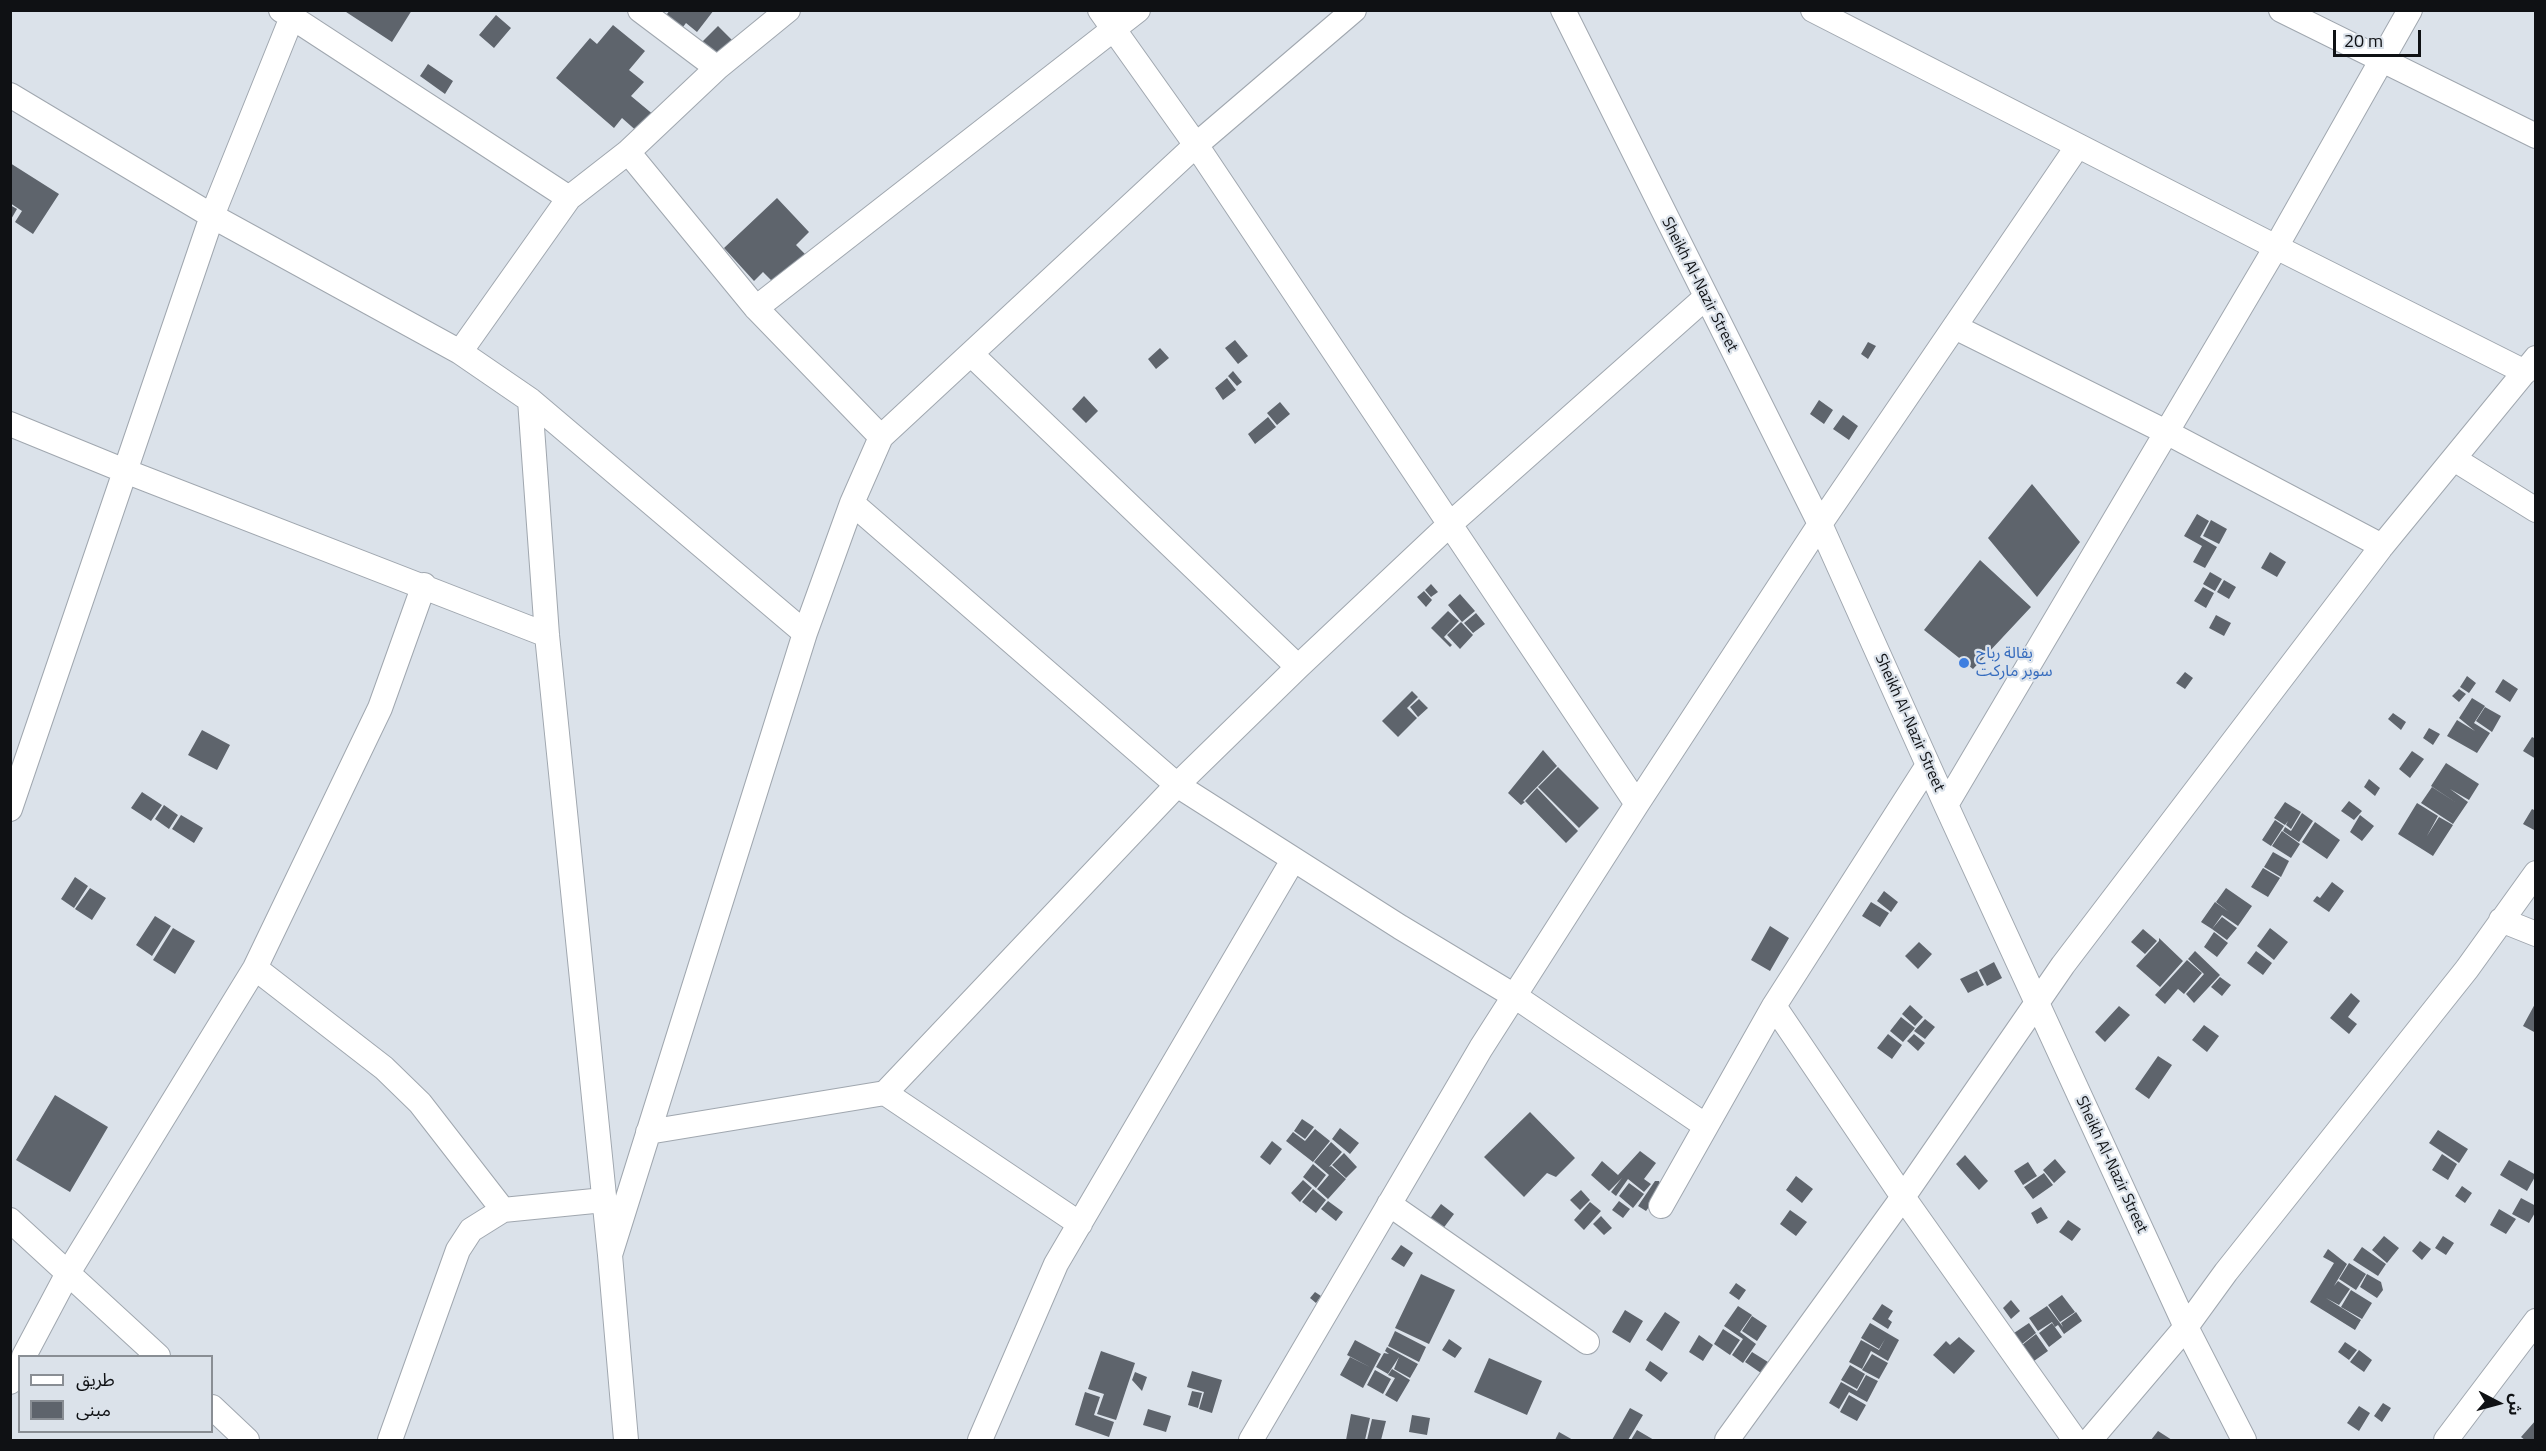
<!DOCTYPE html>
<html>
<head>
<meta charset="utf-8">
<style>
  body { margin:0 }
  #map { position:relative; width:2546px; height:1451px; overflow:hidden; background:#dbe2ea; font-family:"Titillium Web","Noto Sans Arabic",sans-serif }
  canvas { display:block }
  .frame { position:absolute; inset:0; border:12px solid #0f1114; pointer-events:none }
  .legend { position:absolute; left:18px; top:1355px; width:195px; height:78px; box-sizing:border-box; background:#dbe2ea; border:2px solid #898e94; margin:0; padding:8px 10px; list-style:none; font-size:18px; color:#0f1114 }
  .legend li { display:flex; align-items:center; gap:12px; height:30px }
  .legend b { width:30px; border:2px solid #898e94 }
  .north { position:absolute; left:2468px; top:1373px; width:60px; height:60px; -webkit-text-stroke:4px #dbe2ea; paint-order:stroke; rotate:96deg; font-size:16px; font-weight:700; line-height:24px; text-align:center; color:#0f1114 }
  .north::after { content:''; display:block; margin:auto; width:21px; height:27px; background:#0f1114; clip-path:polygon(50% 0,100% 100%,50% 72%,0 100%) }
  .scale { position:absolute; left:2333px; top:30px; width:88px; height:27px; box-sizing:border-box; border:3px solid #0f1114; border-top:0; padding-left:8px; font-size:18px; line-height:21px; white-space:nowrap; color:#0f1114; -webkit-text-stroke:4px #dbe2ea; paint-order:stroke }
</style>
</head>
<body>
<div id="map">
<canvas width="2546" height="1451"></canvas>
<div class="frame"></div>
<ul class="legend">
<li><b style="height:8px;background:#fff"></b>طريق</li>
<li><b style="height:16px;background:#5e646c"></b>مبنى</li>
</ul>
<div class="north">ش</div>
<div class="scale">20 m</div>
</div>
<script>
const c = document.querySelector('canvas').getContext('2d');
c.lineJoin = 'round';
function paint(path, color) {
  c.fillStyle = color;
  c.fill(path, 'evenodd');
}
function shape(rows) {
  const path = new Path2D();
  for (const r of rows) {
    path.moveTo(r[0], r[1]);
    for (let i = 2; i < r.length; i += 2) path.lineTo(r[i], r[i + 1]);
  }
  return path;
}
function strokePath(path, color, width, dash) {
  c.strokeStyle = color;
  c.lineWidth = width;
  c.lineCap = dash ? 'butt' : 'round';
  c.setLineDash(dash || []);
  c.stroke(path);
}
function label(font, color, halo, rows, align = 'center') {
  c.font = font + ' "Titillium Web","Noto Sans Arabic",sans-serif';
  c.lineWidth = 4.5;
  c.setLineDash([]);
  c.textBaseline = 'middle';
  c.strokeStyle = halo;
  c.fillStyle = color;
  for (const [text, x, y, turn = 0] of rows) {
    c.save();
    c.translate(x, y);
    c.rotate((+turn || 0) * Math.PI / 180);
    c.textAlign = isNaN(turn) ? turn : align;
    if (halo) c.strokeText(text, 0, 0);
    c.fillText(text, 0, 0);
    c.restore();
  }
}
const building = shape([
  [343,10,412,10,392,42],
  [670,10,714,10,697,32,686,23,680,31,664,18],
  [496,15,511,28,494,48,479,35],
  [613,25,645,51,629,70,644,82,631,96,655,116,640,134,622,118,614,128,556,78,590,38,597,44],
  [718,26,733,41,713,61,698,46],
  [428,64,453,81,445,94,420,76],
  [10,163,59,194,33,234,15,222,22,211,10,203],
  [777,198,809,232,796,245,806,255,775,284,763,272,754,281,724,248],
  [10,205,17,209,10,221],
  [1235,340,1248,356,1238,364,1225,348],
  [1868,342,1876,346,1868,359,1861,354],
  [1160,348,1169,358,1156,369,1148,359],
  [1233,371,1242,382,1237,386,1228,376],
  [1227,378,1236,390,1223,400,1215,388],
  [1084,396,1098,411,1086,423,1072,409],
  [1819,400,1833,410,1824,424,1810,414],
  [1280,402,1290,414,1277,425,1267,413],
  [1843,415,1858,426,1849,440,1833,429],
  [1268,417,1276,427,1255,444,1248,434],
  [2032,484,2080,542,2037,597,1988,538],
  [2197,514,2209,521,2200,537,2217,547,2205,568,2193,562,2202,546,2184,536],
  [2211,520,2227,529,2219,544,2203,536],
  [2270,552,2286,562,2277,577,2261,568],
  [1980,560,2031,607,1973,669,1924,630],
  [2210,572,2222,579,2215,591,2203,584],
  [2224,580,2236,587,2229,599,2217,592],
  [1431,584,1438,592,1431,597,1425,590],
  [2203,587,2214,593,2206,608,2194,601],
  [1424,591,1432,600,1426,607,1417,597],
  [1460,594,1475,611,1462,622,1448,605],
  [1448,611,1459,621,1444,637,1452,645,1450,647,1431,628],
  [1476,613,1485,624,1473,633,1464,623],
  [2216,615,2231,623,2224,636,2209,628],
  [1461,622,1473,635,1460,649,1447,635],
  [2185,672,2193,678,2185,689,2176,683],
  [2467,676,2476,683,2469,693,2460,687],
  [2503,679,2518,689,2510,702,2495,692],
  [2459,689,2466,694,2459,702,2452,696],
  [1412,691,1418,697,1407,708,1417,718,1398,737,1382,721],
  [2472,698,2485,706,2474,723,2490,733,2477,753,2447,736,2457,720,2475,731,2459,718],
  [1419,699,1428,708,1418,717,1410,707],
  [2485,707,2501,716,2492,732,2476,721],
  [2393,713,2406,722,2401,730,2388,719],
  [2429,728,2440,734,2433,745,2423,738],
  [202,730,230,745,217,770,188,755],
  [2532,737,2536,739,2536,759,2523,751],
  [1543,750,1557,766,1523,801,1525,802,1521,805,1508,793],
  [2412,751,2424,759,2410,778,2399,769],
  [2446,763,2479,784,2469,800,2450,789,2468,802,2453,824,2421,803,2432,787,2455,802,2431,786],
  [1558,767,1599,808,1579,828,1538,787],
  [2369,779,2380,788,2375,796,2364,787],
  [1537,788,1578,831,1566,843,1525,801],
  [142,792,162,805,151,821,131,808],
  [2349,801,2362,811,2354,820,2341,811],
  [2285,802,2301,812,2291,829,2286,825,2288,821,2285,825,2274,818],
  [2417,803,2438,816,2427,836,2439,817,2453,825,2433,856,2398,834],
  [164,805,178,815,169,829,155,819],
  [2532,809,2536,811,2536,831,2523,824],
  [2302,813,2313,821,2299,842,2283,831,2285,827,2291,831],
  [181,815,203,828,194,843,172,829],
  [2360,815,2374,826,2362,841,2350,832],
  [2275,820,2284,826,2271,846,2262,840],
  [2315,822,2340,840,2327,859,2302,842],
  [2282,831,2300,844,2291,858,2272,846],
  [2273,852,2289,861,2281,877,2264,867],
  [2263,868,2280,878,2268,897,2251,887],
  [75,877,88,886,74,908,61,899],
  [2332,882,2344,891,2329,912,2313,901,2317,896,2320,898],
  [90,888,106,898,92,920,75,909],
  [2226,888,2252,906,2238,926,2222,915,2212,929,2201,922,2215,902,2229,912,2216,902],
  [1884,891,1898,902,1891,912,1877,901],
  [1871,902,1889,913,1880,927,1862,916],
  [155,916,171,926,152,956,136,945],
  [2222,917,2237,928,2227,940,2212,929],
  [1770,926,1789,938,1770,971,1751,960],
  [173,928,195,941,175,974,153,960],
  [2270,928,2288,942,2274,960,2257,946],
  [2143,929,2157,941,2145,954,2131,942],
  [2214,932,2228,943,2217,957,2204,947],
  [2159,938,2183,961,2160,987,2136,966,2159,941],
  [1919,942,1932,954,1918,969,1905,956],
  [2195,951,2220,975,2194,1003,2186,994,2204,974,2188,959],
  [2256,951,2272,963,2263,975,2247,963],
  [2187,960,2202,973,2184,994,2178,989,2165,1004,2155,995],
  [1994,962,2002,978,1987,986,1979,970],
  [1977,971,1984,985,1968,993,1960,979],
  [2220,977,2231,985,2222,996,2211,987],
  [2351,993,2360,1001,2348,1017,2357,1024,2349,1034,2330,1018],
  [2536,1002,2536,1033,2523,1026],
  [1910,1005,1923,1017,1915,1026,1902,1014],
  [2119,1006,2130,1015,2105,1042,2095,1032],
  [1901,1017,1915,1028,1903,1042,1890,1031],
  [1925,1019,1935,1027,1925,1039,1914,1031],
  [2204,1025,2219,1036,2207,1052,2192,1040],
  [1888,1034,1902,1045,1892,1059,1877,1048],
  [1914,1034,1925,1043,1918,1051,1907,1041],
  [2158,1056,2172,1065,2149,1099,2135,1089],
  [55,1095,108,1127,70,1192,16,1160],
  [1530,1112,1575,1158,1556,1177,1547,1173,1524,1197,1484,1157],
  [1302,1119,1314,1127,1305,1139,1294,1131],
  [1340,1128,1359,1143,1350,1154,1332,1139],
  [1315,1129,1330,1141,1313,1162,1286,1141,1293,1132,1305,1141],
  [2438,1130,2468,1149,2459,1163,2429,1143],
  [1272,1141,1282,1149,1270,1165,1260,1157],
  [1331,1142,1342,1152,1329,1167,1331,1166,1346,1179,1328,1199,1317,1189,1329,1175,1314,1162],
  [1640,1151,1656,1163,1644,1179,1651,1184,1644,1192,1628,1179,1616,1196,1611,1192,1622,1178,1609,1191,1591,1175,1602,1161,1618,1175],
  [1344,1153,1357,1167,1346,1178,1332,1165],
  [2442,1154,2457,1164,2448,1180,2432,1170],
  [1965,1155,1988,1181,1979,1190,1956,1164],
  [2055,1159,2066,1172,2054,1183,2043,1170],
  [2509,1160,2536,1175,2527,1191,2500,1175],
  [2028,1162,2037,1176,2023,1185,2014,1171],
  [1313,1164,1326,1175,1316,1188,1303,1177],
  [2044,1173,2053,1185,2033,1199,2024,1187],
  [1796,1176,1813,1189,1802,1203,1786,1190],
  [1303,1180,1312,1188,1300,1202,1291,1193],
  [1655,1181,1659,1181,1662,1189,1646,1211,1638,1206],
  [1629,1183,1644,1194,1633,1208,1619,1196],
  [2462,1186,2472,1193,2465,1203,2455,1196],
  [1313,1189,1326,1200,1316,1213,1302,1202],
  [1581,1190,1590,1200,1580,1210,1570,1200],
  [2521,1198,2536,1206,2536,1211,2529,1223,2512,1214],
  [1328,1201,1343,1212,1336,1221,1321,1209],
  [1619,1201,1630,1209,1623,1218,1612,1210],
  [1590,1202,1601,1211,1584,1230,1574,1220],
  [1441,1204,1454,1214,1442,1230,1429,1220],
  [2041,1207,2048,1218,2037,1224,2031,1213],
  [2499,1209,2516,1219,2506,1234,2490,1225],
  [1790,1210,1807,1222,1796,1236,1780,1224],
  [1601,1216,1612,1228,1604,1235,1593,1224],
  [2068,1220,2081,1229,2072,1241,2059,1232],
  [2384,1236,2399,1248,2387,1263,2372,1250],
  [2443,1236,2454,1243,2446,1255,2435,1248],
  [2420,1241,2431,1249,2422,1260,2412,1251],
  [1401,1245,1413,1253,1404,1267,1391,1259],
  [2362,1247,2386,1264,2378,1276,2353,1260],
  [2328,1249,2347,1264,2334,1286,2338,1281,2350,1289,2339,1305,2326,1298,2361,1320,2355,1330,2310,1302,2334,1263,2323,1257],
  [2349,1263,2366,1274,2356,1290,2339,1279],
  [1421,1274,1455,1290,1429,1344,1395,1328],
  [2367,1274,2381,1282,2383,1290,2377,1298,2360,1287],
  [1736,1283,1746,1290,1739,1300,1729,1293],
  [2351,1290,2372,1303,2362,1319,2341,1307],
  [1315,1292,1321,1296,1316,1303,1310,1298],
  [2062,1295,2075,1312,2060,1322,2048,1305],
  [2011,1300,2020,1311,2011,1319,2003,1308],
  [1882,1304,1893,1311,1888,1319,1892,1322,1888,1329,1872,1319],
  [1738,1306,1752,1315,1740,1332,1756,1344,1743,1363,1732,1355,1743,1339,1724,1326],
  [2047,1306,2063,1327,2061,1323,2076,1312,2082,1321,2064,1334,2058,1325,2055,1327,2052,1322,2038,1331,2029,1318],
  [1625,1310,1643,1321,1630,1343,1612,1332],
  [1665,1312,1680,1322,1662,1351,1646,1340],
  [1752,1316,1767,1326,1757,1341,1742,1331],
  [1870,1323,1899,1340,1888,1361,1871,1351,1862,1369,1849,1362,1861,1340,1879,1350,1885,1339,1879,1349,1861,1338],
  [2029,1323,2036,1333,2022,1344,2014,1333],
  [2052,1323,2062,1337,2049,1347,2039,1333],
  [1723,1329,1740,1340,1730,1355,1714,1344],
  [1395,1331,1426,1347,1419,1362,1388,1346],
  [2036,1334,2048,1351,2034,1361,2022,1345],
  [1699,1335,1713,1345,1703,1361,1689,1352],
  [1959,1337,1975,1351,1954,1374,1933,1355,1946,1341,1950,1345],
  [1449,1339,1462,1348,1455,1358,1442,1350],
  [1355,1340,1381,1354,1363,1388,1340,1375,1350,1357,1370,1367,1347,1355],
  [2345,1342,2357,1350,2349,1360,2338,1352],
  [1387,1347,1418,1364,1410,1378,1394,1369,1399,1357,1388,1374,1376,1367,1384,1353,1389,1354,1385,1351],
  [2359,1350,2372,1360,2364,1372,2350,1362],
  [1101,1351,1135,1363,1116,1420,1097,1414,1104,1394,1088,1389],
  [1752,1352,1768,1362,1761,1373,1745,1362],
  [1872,1354,1888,1363,1879,1379,1862,1370],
  [1489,1358,1542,1381,1527,1415,1474,1392],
  [1650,1361,1668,1373,1661,1382,1645,1370],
  [1850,1365,1865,1374,1857,1389,1841,1380],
  [1392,1369,1410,1380,1397,1402,1385,1395,1395,1378,1388,1375],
  [1375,1370,1391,1379,1383,1394,1367,1385],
  [1192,1371,1222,1380,1212,1413,1199,1409,1204,1392,1187,1387],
  [1135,1372,1147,1377,1142,1391,1132,1380],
  [1866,1375,1878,1381,1867,1402,1849,1392,1839,1409,1829,1403,1841,1382,1857,1391],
  [1192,1391,1202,1393,1198,1408,1188,1405],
  [1085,1392,1100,1397,1094,1415,1114,1422,1109,1437,1075,1425],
  [1849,1395,1866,1405,1857,1421,1840,1412],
  [2383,1403,2391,1408,2382,1422,2374,1416],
  [2359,1406,2370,1413,2359,1431,2347,1423],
  [1630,1408,1643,1415,1628,1440,1612,1440],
  [1148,1409,1171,1416,1166,1432,1143,1425],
  [1351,1414,1370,1418,1365,1440,1346,1440],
  [1412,1415,1430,1418,1427,1435,1409,1432],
  [1372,1419,1386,1421,1381,1440,1367,1440],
  [2536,1420,2536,1440,2525,1440,2521,1437],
  [1637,1430,1654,1440,1631,1440],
  [2158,1431,2172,1440,2151,1440],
  [1559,1432,1573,1440,1555,1440]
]);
const minor = shape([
  [281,10,569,198],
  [640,10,717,68],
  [1100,10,1196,145,1637,804],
  [1563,10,1820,524,1946,805,2186,1327,2244,1440],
  [1813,10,2276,247,2525,372],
  [2281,10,2536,136],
  [10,95,212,216,460,352,530,400,805,633],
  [628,152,756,308,881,437],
  [756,308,1138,10],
  [1955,327,2166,432,2382,546],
  [460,352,569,198,628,152,717,68,788,10],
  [971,354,1298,667],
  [530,400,547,635,610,1255,626,1440],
  [10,424,125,471,547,635],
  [2454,459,2536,510],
  [852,503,1177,785,1400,927,1516,997,1706,1126],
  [1946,805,2276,247,2410,10],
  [10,809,212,216,292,17],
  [2501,920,2536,934],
  [255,968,384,1068,420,1103,503,1210],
  [1774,1006,1903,1197,2075,1440],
  [885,1093,1177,785,1298,667,1449,525,1705,298],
  [648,1132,885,1093,1080,1224],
  [1389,1204,1587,1342],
  [1661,1206,1774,1006,1928,765],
  [10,1220,158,1356],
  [610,1255,805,633,852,503,881,437,1196,145,1354,10],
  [24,1356,68,1273,255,968,380,708,424,585],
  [10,1382,20,1365],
  [212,1407,247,1440],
  [390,1440,458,1250,471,1230,503,1210,604,1200],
  [980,1440,1056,1264,1293,860],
  [1251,1440,1481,1048,1637,804,1820,524,2077,147],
  [1727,1440,1903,1197,2063,965,2382,546,2536,358],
  [2090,1440,2186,1327,2226,1272,2467,969,2536,873],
  [2446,1440,2536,1321]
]);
const markers = [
  [1964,663,6,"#3f7fe0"]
];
const streetNames = [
  ["Sheikh Al-Nazir Street",1699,285,63],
  ["Sheikh Al-Nazir Street",1909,723,66],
  ["Sheikh Al-Nazir Street",2111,1165,65]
];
const shopNames = [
  ["بقالة رباح",1976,654],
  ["سوبر ماركت",1976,672]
];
paint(building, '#5e646c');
strokePath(minor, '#a0a7af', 26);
strokePath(minor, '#fff', 24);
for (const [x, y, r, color] of markers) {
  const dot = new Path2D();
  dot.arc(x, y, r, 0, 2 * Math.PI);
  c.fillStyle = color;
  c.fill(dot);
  strokePath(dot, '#dbe2ea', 2);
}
label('16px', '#0f1114', '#dbe2ea', streetNames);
label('16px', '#366cbe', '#dbe2ea', shopNames, 'left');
</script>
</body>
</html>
